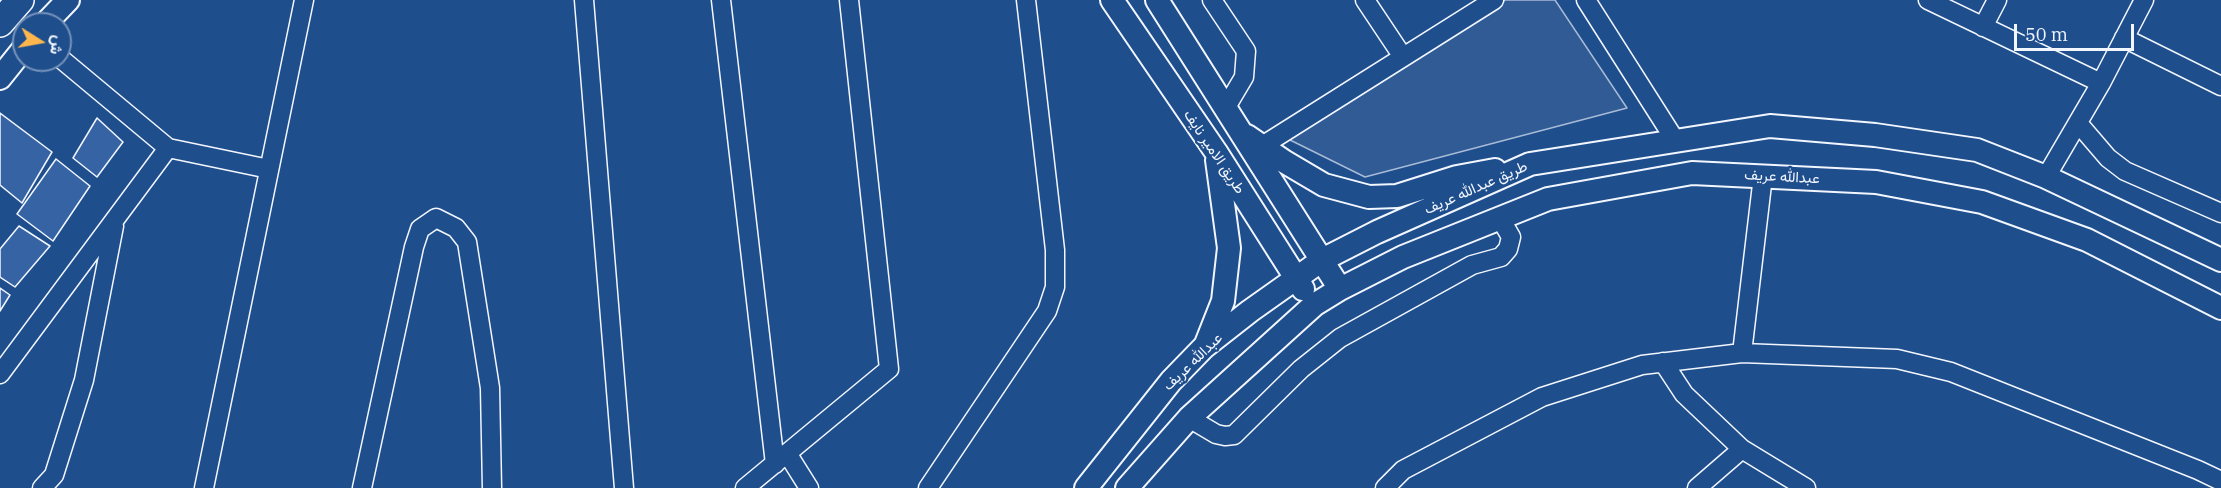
<!DOCTYPE html>
<html>
<head>
<meta charset="utf-8">
<style>
  body { margin:0 }
  #map { position:relative; width:2221px; height:488px; overflow:hidden; background:#1f4e8c; font-family:"IBM Plex Serif",Vazirmatn,serif }
  canvas { display:block }
  .north { position:absolute; left:12px; top:12px; width:60px; height:60px; box-sizing:border-box; background:#1f4e8c; border:2px solid #7391ba; border-radius:50%; rotate:101deg; font-size:16px; font-weight:700; line-height:24px; text-align:center; color:#f2f6ff }
  .north::after { content:''; display:block; margin:auto; width:21px; height:27px; background:#ffb74d; clip-path:polygon(50% 0,100% 100%,50% 72%,0 100%) }
  .scale { position:absolute; left:2014px; top:24px; width:120px; height:27px; box-sizing:border-box; border:3px solid #f2f6ff; border-top:0; padding-left:8px; font-size:18px; line-height:21px; white-space:nowrap; color:#f2f6ff; -webkit-text-stroke:4px #1f4e8c; paint-order:stroke }
</style>
</head>
<body>
<div id="map">
<canvas width="2221" height="488"></canvas>
<div class="north">ش</div>
<div class="scale">50 m</div>
</div>
<script>
const c = document.querySelector('canvas').getContext('2d');
c.lineJoin = 'round';
function paint(path, color) {
  c.fillStyle = color;
  c.fill(path, 'evenodd');
}
function shape(rows) {
  const path = new Path2D();
  for (const r of rows) {
    path.moveTo(r[0], r[1]);
    for (let i = 2; i < r.length; i += 2) path.lineTo(r[i], r[i + 1]);
  }
  return path;
}
function strokePath(path, color, width, dash) {
  c.strokeStyle = color;
  c.lineWidth = width;
  c.lineCap = dash ? 'butt' : 'round';
  c.setLineDash(dash || []);
  c.stroke(path);
}
function label(font, color, halo, rows, align = 'center') {
  c.font = font + ' "IBM Plex Serif",Vazirmatn,serif';
  c.lineWidth = 4.5;
  c.setLineDash([]);
  c.textBaseline = 'middle';
  c.strokeStyle = halo;
  c.fillStyle = color;
  for (const [text, x, y, turn = 0] of rows) {
    c.save();
    c.translate(x, y);
    c.rotate((+turn || 0) * Math.PI / 180);
    c.textAlign = isNaN(turn) ? turn : align;
    if (halo) c.strokeText(text, 0, 0);
    c.fillText(text, 0, 0);
    c.restore();
  }
}
const built = shape([
  [1505,0,1555,0,1627,108,1365,177,1286,138,1505,0]
]);
const building = shape([
  [0,113,52,152,22,203,0,185,0,113],
  [97,118,123,142,97,177,73,158,97,118],
  [56,159,90,186,53,241,17,214,56,159],
  [19,226,50,246,15,287,0,277,0,249,19,226],
  [0,288,10,295,0,311,0,288]
]);
const minor = shape([
  [584,0,624,488],
  [721,0,775,464],
  [1212,0,1246,51,1244,77,1225,109],
  [1365,0,1403,57],
  [1586,0,1675,140],
  [1928,0,2101,83],
  [1983,27,1997,0],
  [2124,38,2221,86],
  [60,58,168,148,269,169],
  [2078,123,2108,158,2125,171,2221,213],
  [1262,146,1494,0],
  [2046,177,2101,83,2144,0],
  [1742,353,1763,176],
  [1663,362,1684,394,1742,449,1806,488],
  [0,374,168,148],
  [1189,418,1216,434,1225,436,1234,435,1301,369,1340,338,1472,265,1501,257,1508,249,1511,237,1500,218],
  [787,453,809,488],
  [42,488,54,475,84,380,114,226],
  [204,488,304,0],
  [362,488,414,247,420,229,436,218,456,228,467,242,490,388,492,488],
  [745,488,889,369,849,0],
  [928,488,1047,311,1055,287,1055,250,1026,0],
  [1385,488,1403,470,1542,397,1642,365,1742,353,1897,359,1951,372,2198,470,2221,481],
  [1697,488,1742,449]
]);
const major = shape([
  [1112,0,1216,152,1303,289],
  [1157,0,1340,289],
  [45,24,68,0],
  [0,78,24,48],
  [1247,136,1285,162,1324,185,1369,197,1397,196,1457,177,1495,170],
  [1206,344,1223,301,1229,248,1217,160],
  [1086,488,1171,381,1204,347,1250,311,1322,260,1377,232,1530,164,1770,126,1875,135,1977,150,2046,177,2221,260],
  [1127,488,1189,418,1314,305,1340,289,1403,257,1548,199,1692,173,1876,182,1982,202,2087,240,2221,308]
]);
const highway = shape([
  [0,23,20,0]
]);
const streetNames = [
  ["طريق الامير نايف",1214,152,56],
  ["عبدالله عريف",1782,177,3],
  ["طريق عبدالله عريف",1476,188,-24],
  ["عبدالله عريف",1193,362,-44]
];
paint(built, '#305b95');
strokePath(built, '#a8bbd7', 1.5);
paint(building, '#3563a3');
strokePath(building, '#f2f6ff', 1.5);
strokePath(minor, '#f2f6ff', 21);
strokePath(major, '#f2f6ff', 26);
strokePath(highway, '#f2f6ff', 30);
strokePath(minor, '#1f4e8c', 18);
strokePath(major, '#1f4e8c', 22);
strokePath(highway, '#1f4e8c', 27);
label('15px', '#f2f6ff', '#1f4e8c', streetNames);
</script>
</body>
</html>
